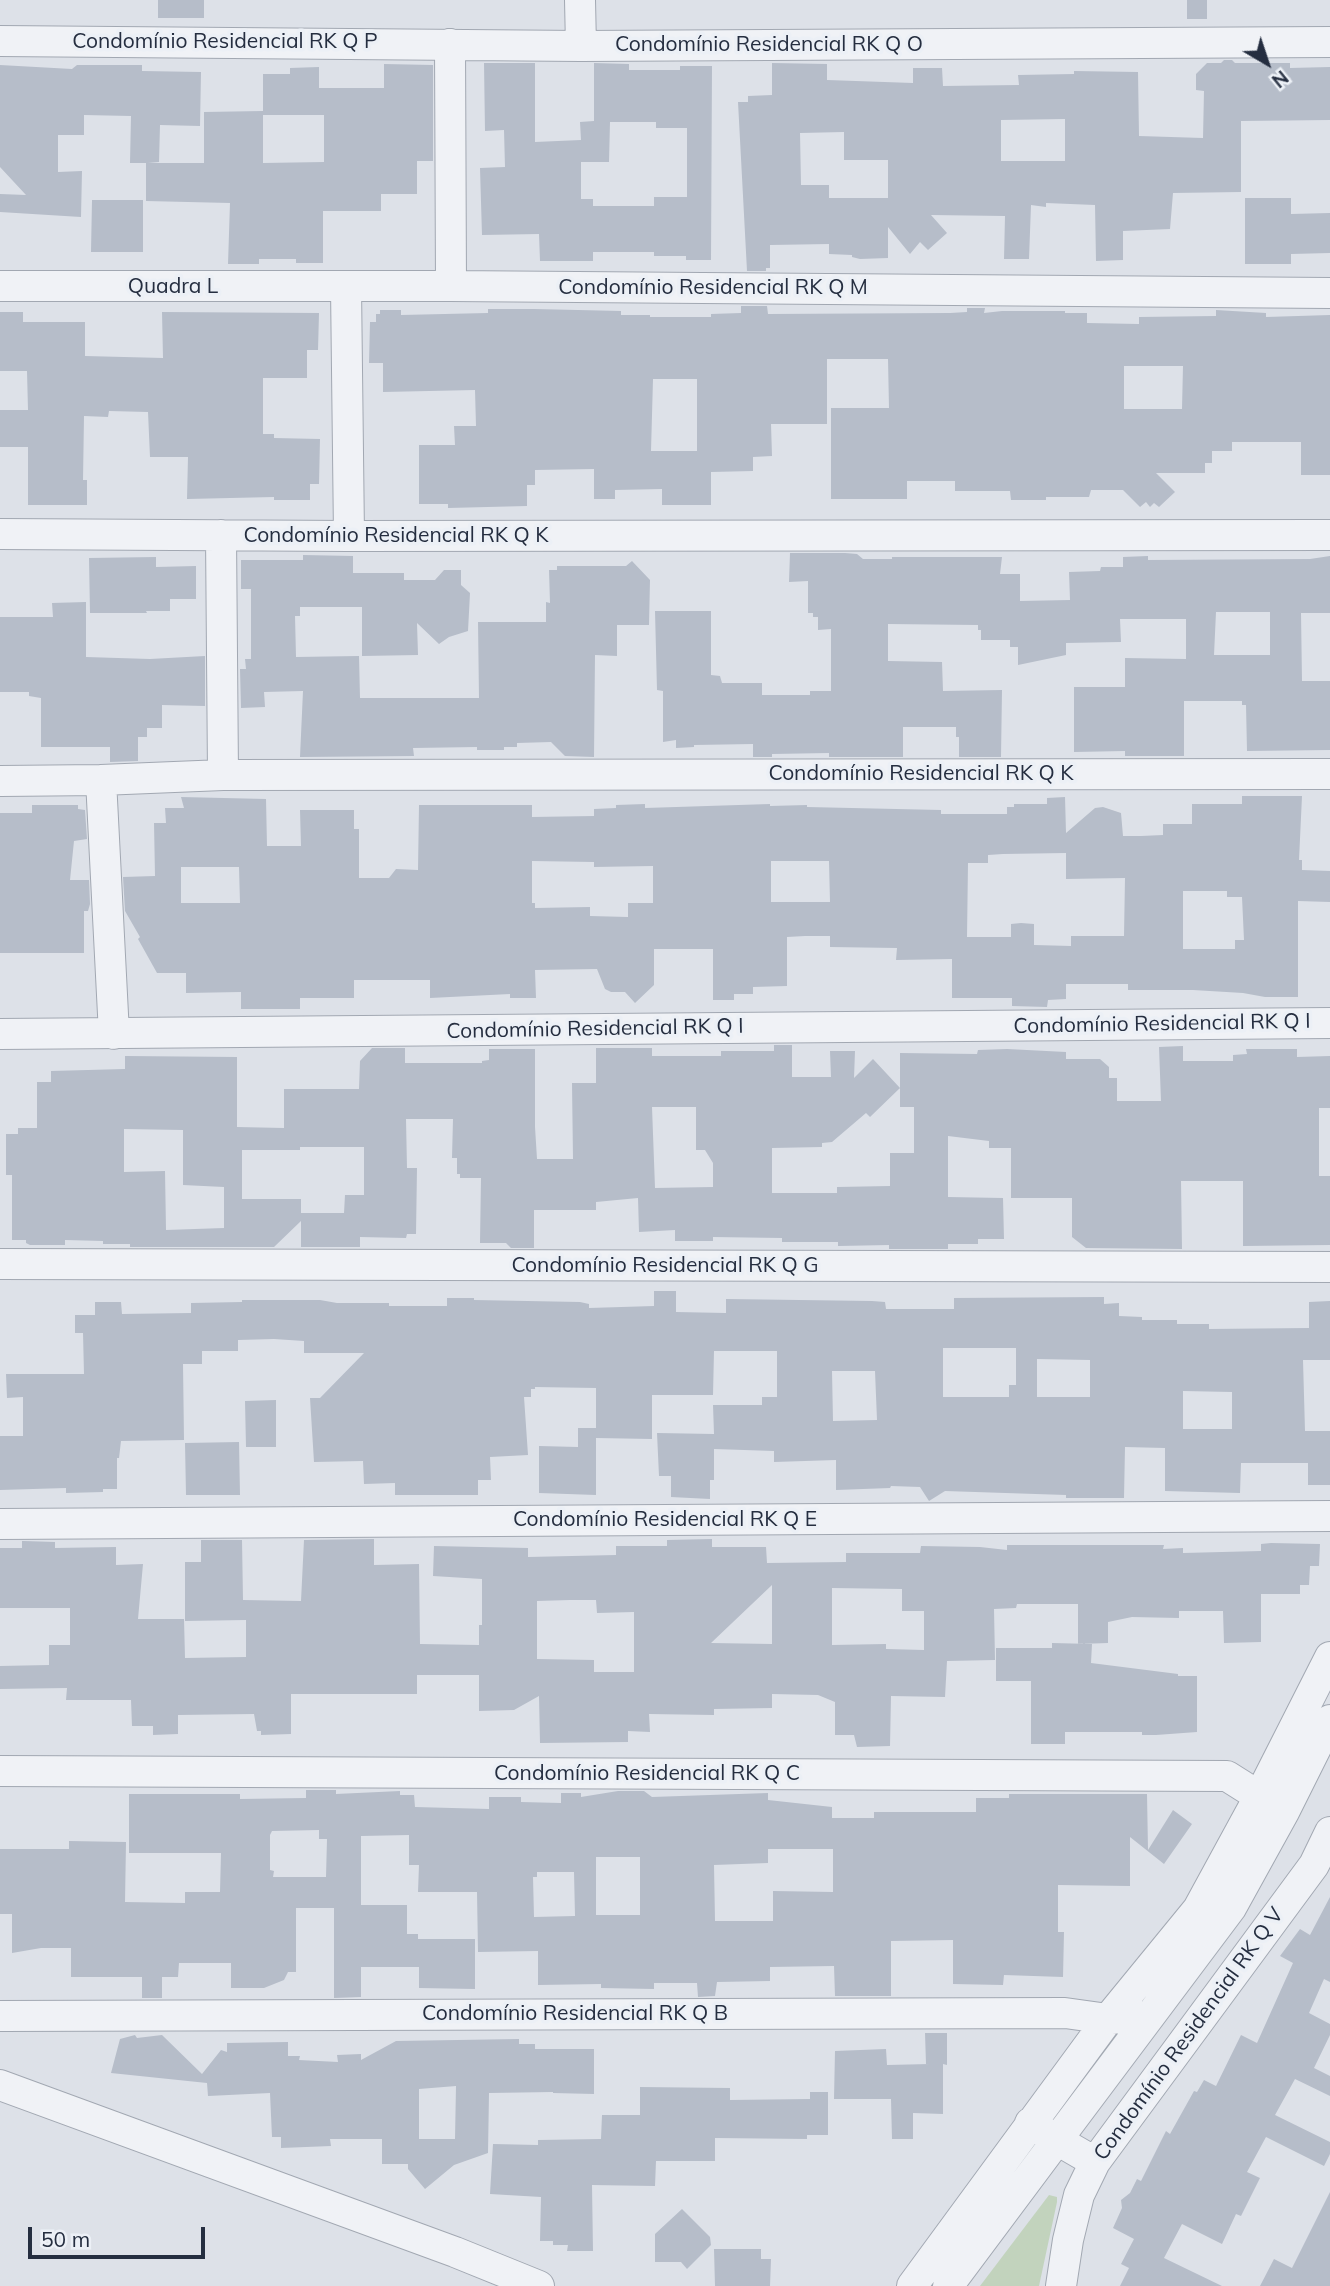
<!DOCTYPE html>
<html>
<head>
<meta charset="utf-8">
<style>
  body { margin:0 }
  #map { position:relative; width:1330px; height:2286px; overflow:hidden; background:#dde1e8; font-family:Mulish,sans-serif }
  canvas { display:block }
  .north { position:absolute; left:1232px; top:28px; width:70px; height:70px; -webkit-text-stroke:5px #ecf0f6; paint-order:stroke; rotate:141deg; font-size:19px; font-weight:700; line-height:28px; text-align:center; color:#252e40 }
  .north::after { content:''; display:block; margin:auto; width:24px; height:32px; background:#252e40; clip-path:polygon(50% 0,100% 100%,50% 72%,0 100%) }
  .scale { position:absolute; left:28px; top:2227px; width:177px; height:32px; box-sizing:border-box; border:4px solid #252e40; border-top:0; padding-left:9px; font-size:21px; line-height:24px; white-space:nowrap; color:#252e40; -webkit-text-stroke:5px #ecf0f6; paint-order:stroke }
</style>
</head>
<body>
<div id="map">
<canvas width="1330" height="2286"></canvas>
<div class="north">N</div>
<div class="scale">50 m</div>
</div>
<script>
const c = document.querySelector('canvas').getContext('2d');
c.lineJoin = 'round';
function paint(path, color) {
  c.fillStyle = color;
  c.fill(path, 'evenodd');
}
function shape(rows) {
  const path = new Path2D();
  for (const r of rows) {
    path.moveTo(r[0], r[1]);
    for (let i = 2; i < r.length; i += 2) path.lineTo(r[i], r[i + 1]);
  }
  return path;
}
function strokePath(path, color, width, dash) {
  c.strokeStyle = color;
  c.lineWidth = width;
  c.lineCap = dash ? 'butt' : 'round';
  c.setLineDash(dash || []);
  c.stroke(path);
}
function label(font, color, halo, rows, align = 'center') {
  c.font = font + ' Mulish,sans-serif';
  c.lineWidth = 7;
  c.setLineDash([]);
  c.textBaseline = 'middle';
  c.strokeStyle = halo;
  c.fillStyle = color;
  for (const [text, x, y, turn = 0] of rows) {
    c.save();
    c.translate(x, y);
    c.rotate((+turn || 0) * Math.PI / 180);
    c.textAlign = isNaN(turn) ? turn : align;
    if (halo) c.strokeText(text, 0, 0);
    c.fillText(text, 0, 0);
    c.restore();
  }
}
const green = shape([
  [1049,2195,1057,2197,1057,2202,1039,2286,980,2286]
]);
const building = shape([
  [158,0,204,0,204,18,158,18],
  [1187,0,1207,0,1207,19,1187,19],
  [1224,60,1232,60,1235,63,1290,63,1290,68,1330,67,1330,120,1241,121,1241,192,1173,193,1170,229,1123,231,1123,260,1096,261,1095,205,1046,203,1046,207,1031,205,1029,259,1004,259,1005,216,931,215,947,233,928,250,920,242,910,254,888,227,888,258,860,259,852,257,852,255,829,254,829,244,770,245,770,268,766,268,766,271,747,271,738,102,748,102,748,96,772,95,772,63,827,64,827,80,913,83,913,68,942,68,943,86,1019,85,1018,75,1074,74,1074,71,1138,72,1139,136,1203,138,1204,91,1196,90,1196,74,1207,63,1221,63],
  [1065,119,1065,161,1001,161,1001,120],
  [844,132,844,160,888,160,888,198,829,198,829,185,801,185,800,133],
  [484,63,535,63,535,142,581,140,580,122,594,121,594,63,629,64,629,70,680,70,680,66,712,66,711,260,686,260,686,256,654,256,654,252,593,252,593,261,540,261,539,234,482,235,480,168,505,167,504,130,485,131],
  [610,122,656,122,656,128,687,128,687,197,654,197,654,206,593,206,593,199,581,199,581,162,609,162],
  [384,64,433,65,433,161,417,161,417,194,381,194,381,211,323,211,323,263,296,263,296,259,259,259,259,264,228,264,230,203,146,201,146,163,130,163,131,116,84,115,84,135,58,135,58,172,82,171,81,217,0,212,0,194,26,195,0,167,0,65,72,69,77,65,142,65,142,71,201,72,200,126,160,125,159,162,148,163,204,163,204,112,263,111,263,74,290,74,290,68,319,67,319,88,384,88],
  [263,115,324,115,324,162,263,163],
  [1245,198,1291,198,1291,214,1330,213,1330,253,1291,254,1291,264,1245,264],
  [92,200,143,200,143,252,91,252],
  [741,306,767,306,768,314,950,313,967,312,967,308,985,308,984,313,1002,311,1065,311,1065,313,1087,313,1087,323,1139,324,1139,317,1216,316,1216,310,1266,313,1266,317,1330,315,1330,475,1301,475,1301,442,1232,442,1232,451,1212,451,1212,463,1205,463,1205,473,1156,473,1175,492,1159,507,1154,503,1150,507,1146,502,1140,507,1123,490,1091,490,1089,497,1046,497,1046,500,1011,500,1010,491,955,491,955,481,907,481,907,499,831,499,831,408,889,408,888,359,827,359,827,424,771,424,772,456,753,457,753,471,711,472,711,505,662,505,662,489,615,490,615,499,594,499,594,469,535,470,535,485,527,485,527,506,448,508,448,504,419,504,419,445,455,445,454,426,476,426,475,390,383,392,383,363,369,363,370,322,376,322,376,314,380,314,380,310,401,310,401,315,488,313,488,309,534,309,621,311,621,315,650,315,650,317,711,317,711,314,741,313],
  [1124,366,1183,366,1182,409,1124,409],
  [653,379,697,379,697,451,651,451],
  [0,312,23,312,23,322,85,322,85,356,163,358,162,312,319,313,318,350,307,350,307,378,263,378,263,434,274,434,274,438,320,439,319,484,310,484,310,500,274,500,274,497,187,499,188,457,150,457,148,412,109,411,108,417,84,416,83,480,87,480,87,505,28,505,28,447,0,447,0,410,28,410,27,371,0,371],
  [790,553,845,553,857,554,863,559,892,559,892,557,1002,557,1000,574,1020,574,1020,601,1070,600,1069,572,1100,571,1101,567,1123,567,1123,557,1148,556,1148,560,1310,559,1330,556,1330,613,1301,613,1302,681,1330,681,1330,750,1247,751,1246,705,1242,705,1242,701,1184,701,1184,756,1125,756,1125,751,1074,752,1074,687,1125,687,1125,658,1186,659,1186,619,1120,619,1121,642,1066,643,1066,655,1018,665,1018,647,1010,647,1010,640,981,640,981,630,978,630,978,625,888,624,888,661,942,662,943,691,1002,690,1001,757,959,757,959,737,956,737,956,727,903,727,903,757,829,757,829,753,772,754,772,757,753,757,753,744,694,745,694,747,676,748,676,740,663,742,663,691,657,690,655,611,711,611,711,675,720,676,722,683,762,683,762,695,810,695,810,691,831,691,831,629,818,630,818,617,813,617,813,613,808,613,808,581,789,582],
  [1216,612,1270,612,1270,655,1214,655],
  [303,555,353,556,353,573,404,573,404,580,435,580,444,570,461,570,461,585,470,593,468,631,449,637,439,644,417,623,418,655,362,656,362,607,300,607,300,616,295,616,296,657,359,656,360,698,479,698,478,622,546,622,546,602,550,603,549,570,557,570,557,566,626,566,632,561,650,580,649,625,617,625,617,656,595,655,594,757,565,756,551,742,517,743,517,747,504,747,504,750,477,750,477,747,413,748,414,756,300,757,303,691,264,692,265,707,241,708,240,669,246,669,245,659,251,659,251,589,241,589,241,560,303,560],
  [156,557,156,567,196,566,196,599,170,599,170,611,146,611,147,613,90,613,89,558],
  [86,602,86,657,150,659,205,656,205,706,162,705,162,728,147,728,147,737,138,737,138,761,110,762,110,747,41,747,41,698,29,696,29,692,0,692,0,617,53,617,52,603],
  [1242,796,1302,796,1299,860,1302,860,1302,870,1330,871,1330,902,1298,901,1298,997,1265,997,1243,993,1193,990,1128,990,1128,984,1066,984,1066,999,1048,1000,1047,1007,1012,1006,1012,998,952,998,952,959,896,960,897,948,830,947,830,936,805,936,787,937,787,986,753,987,753,994,734,994,734,1000,713,1000,713,949,654,949,654,985,635,1003,625,992,611,992,605,989,597,969,535,970,536,998,510,998,510,994,430,998,430,980,354,980,354,998,300,998,300,1009,241,1009,241,992,186,993,186,973,157,973,138,939,140,937,125,911,123,877,155,876,154,823,166,823,165,808,184,808,181,797,266,799,267,846,301,846,300,810,354,810,354,829,359,829,359,878,389,878,396,869,418,870,419,805,532,805,532,817,594,816,594,809,616,808,616,805,645,804,645,808,770,804,770,806,807,805,807,807,941,810,941,814,1007,814,1007,807,1014,807,1014,804,1047,804,1047,798,1065,797,1066,833,1095,808,1103,807,1121,813,1123,836,1141,836,1163,835,1163,824,1192,824,1192,804,1242,804],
  [1066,853,1066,879,1125,878,1124,936,1071,936,1071,946,1034,945,1034,924,1021,923,1011,924,1011,937,967,937,968,863,988,863,988,855,1003,854],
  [532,861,594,862,594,867,653,866,653,903,628,903,628,917,590,916,590,907,535,908,535,903,532,903],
  [771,861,829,861,830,902,771,902],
  [181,867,239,867,240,903,181,903],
  [1183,891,1227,891,1227,897,1242,897,1244,940,1235,940,1235,949,1183,949],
  [32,805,78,805,78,809,85,810,87,839,74,841,70,880,89,880,90,904,88,911,84,911,84,953,0,953,0,813,32,813],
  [774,1045,792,1045,792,1077,831,1077,830,1051,855,1051,854,1078,873,1059,900,1088,870,1117,866,1113,832,1142,822,1143,822,1147,772,1148,772,1193,837,1193,837,1187,890,1186,890,1153,914,1153,914,1107,900,1107,900,1053,977,1054,978,1050,1007,1049,1066,1052,1066,1059,1100,1059,1109,1067,1109,1078,1117,1078,1117,1101,1161,1101,1159,1047,1183,1046,1183,1061,1233,1061,1233,1055,1247,1054,1246,1049,1297,1049,1297,1057,1330,1056,1330,1108,1319,1108,1319,1176,1330,1176,1330,1245,1243,1246,1243,1181,1181,1181,1182,1249,1086,1248,1072,1237,1072,1198,1011,1198,1011,1148,989,1148,989,1141,948,1136,948,1197,1003,1198,1004,1239,978,1239,978,1244,948,1244,948,1249,889,1249,889,1245,838,1246,838,1242,782,1242,782,1238,713,1237,713,1241,675,1241,675,1230,639,1232,638,1198,596,1202,596,1210,534,1210,534,1248,511,1248,506,1243,480,1243,481,1178,460,1178,460,1174,457,1174,457,1158,452,1158,453,1119,406,1119,407,1168,417,1168,416,1234,407,1234,406,1238,360,1237,360,1247,301,1247,301,1221,274,1247,130,1247,130,1244,103,1244,103,1241,65,1240,65,1245,30,1245,26,1243,26,1240,12,1240,12,1175,6,1175,6,1134,18,1134,18,1128,37,1128,37,1082,51,1082,51,1071,125,1069,125,1056,237,1057,237,1127,284,1128,284,1089,359,1089,360,1061,372,1048,405,1048,405,1063,482,1063,482,1061,489,1060,489,1049,535,1049,535,1127,537,1159,573,1159,572,1083,596,1083,596,1048,652,1048,652,1056,721,1056,721,1051,774,1051],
  [652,1107,696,1107,696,1150,705,1150,713,1163,713,1187,655,1188],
  [124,1129,183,1130,183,1185,224,1187,224,1228,166,1230,165,1171,124,1172],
  [300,1147,364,1147,364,1195,345,1195,344,1213,301,1213,301,1199,242,1199,242,1150,300,1150],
  [654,1291,676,1291,676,1312,726,1313,726,1299,872,1301,885,1302,886,1309,954,1309,954,1298,1104,1297,1104,1304,1119,1303,1119,1316,1142,1317,1142,1320,1177,1320,1177,1324,1209,1324,1209,1329,1309,1328,1309,1302,1330,1301,1330,1360,1303,1360,1305,1431,1330,1431,1330,1485,1308,1485,1308,1463,1241,1463,1240,1493,1165,1491,1165,1448,1125,1447,1124,1498,1066,1498,1066,1495,945,1491,929,1501,920,1487,891,1486,890,1488,836,1490,836,1460,774,1462,774,1451,714,1449,714,1480,710,1480,710,1499,671,1497,671,1476,659,1476,657,1433,714,1434,713,1405,762,1405,762,1397,777,1397,777,1351,714,1351,713,1395,652,1395,652,1439,596,1438,596,1388,535,1387,535,1389,531,1389,531,1397,524,1397,528,1455,490,1457,491,1480,478,1480,478,1495,395,1495,395,1483,364,1484,363,1461,314,1462,310,1398,320,1398,364,1353,304,1353,304,1341,274,1339,238,1340,238,1351,202,1351,202,1364,183,1364,184,1440,121,1441,119,1458,117,1458,117,1489,103,1489,103,1492,66,1493,66,1488,0,1490,0,1436,23,1436,23,1397,7,1398,6,1374,84,1374,83,1333,75,1333,75,1315,95,1315,95,1302,121,1302,122,1314,191,1313,191,1303,242,1302,242,1300,320,1300,337,1303,389,1303,389,1306,447,1306,447,1298,474,1298,474,1300,580,1302,589,1304,589,1308,654,1306],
  [943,1348,1016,1348,1016,1385,1009,1385,1009,1397,943,1397],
  [1037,1359,1090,1360,1090,1397,1037,1397],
  [832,1371,875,1371,877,1420,833,1421],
  [1183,1391,1232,1392,1232,1429,1183,1429],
  [276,1400,276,1447,246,1447,245,1401],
  [578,1428,596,1428,596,1495,539,1493,539,1446,578,1447],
  [239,1442,240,1495,186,1495,185,1443],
  [374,1539,374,1565,419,1564,420,1644,479,1645,479,1625,482,1625,482,1579,433,1576,434,1546,528,1548,528,1557,616,1555,616,1546,667,1546,667,1540,712,1539,712,1547,766,1547,767,1563,846,1562,846,1553,920,1553,921,1546,980,1547,1007,1550,1007,1545,1164,1545,1163,1549,1183,1548,1183,1553,1261,1551,1261,1544,1271,1543,1320,1544,1319,1566,1310,1566,1309,1585,1300,1585,1300,1594,1261,1594,1261,1642,1224,1643,1223,1611,1179,1611,1179,1618,1132,1617,1108,1622,1108,1643,1078,1644,1078,1604,1017,1604,1016,1608,994,1609,995,1660,947,1661,945,1697,891,1696,890,1746,857,1747,854,1735,835,1735,835,1702,818,1695,772,1694,772,1708,714,1709,714,1715,649,1714,650,1732,628,1731,628,1742,540,1743,539,1696,514,1710,479,1711,479,1675,417,1675,417,1694,291,1694,291,1734,261,1735,261,1731,257,1731,254,1714,178,1715,178,1734,153,1735,153,1726,132,1726,131,1700,66,1700,67,1688,0,1689,0,1666,49,1665,49,1645,70,1645,70,1608,0,1608,0,1548,22,1548,22,1541,24,1541,55,1542,55,1548,116,1547,116,1565,143,1564,138,1619,184,1619,185,1658,246,1657,246,1620,185,1621,185,1562,201,1562,201,1540,242,1540,243,1600,301,1601,304,1540],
  [772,1585,772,1644,711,1643],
  [832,1588,902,1589,902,1611,924,1611,924,1650,886,1649,886,1644,832,1645],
  [570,1600,596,1600,597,1613,634,1612,634,1672,594,1672,594,1660,537,1659,537,1601],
  [1052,1643,1092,1644,1091,1663,1178,1674,1178,1676,1197,1676,1197,1732,1156,1735,1142,1735,1142,1732,1065,1732,1065,1744,1031,1744,1031,1681,996,1681,996,1648,1052,1648],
  [306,1790,336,1790,336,1794,400,1791,400,1795,414,1795,415,1807,489,1809,489,1797,521,1797,521,1802,561,1803,561,1793,581,1793,581,1797,618,1791,644,1791,652,1797,768,1793,768,1800,832,1807,832,1818,874,1818,874,1812,976,1812,976,1798,1009,1798,1009,1794,1147,1794,1148,1850,1173,1810,1192,1824,1164,1864,1130,1837,1130,1886,1058,1885,1058,1932,1064,1932,1063,1977,1004,1975,1003,1985,953,1984,953,1940,891,1941,891,1996,835,1996,834,1966,770,1967,770,1981,717,1982,715,1996,698,1997,697,1983,654,1983,654,1989,601,1988,601,1984,538,1985,538,1951,478,1952,477,1892,418,1892,419,1865,409,1865,409,1835,361,1836,361,1905,407,1905,407,1934,418,1934,418,1939,475,1939,475,1989,419,1988,419,1967,361,1967,361,1997,334,1998,334,1908,296,1908,296,1972,288,1972,284,1980,264,1988,231,1988,231,1963,179,1963,178,1977,162,1977,162,1998,142,1998,142,1977,71,1977,71,1948,41,1948,12,1953,12,1914,0,1914,0,1849,69,1849,69,1841,126,1842,125,1902,185,1903,185,1892,220,1892,221,1853,129,1853,129,1794,240,1794,240,1799,306,1798],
  [319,1830,319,1839,327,1839,326,1877,273,1877,274,1871,270,1870,270,1835,272,1831],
  [768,1849,833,1849,833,1892,773,1891,773,1921,715,1921,714,1865,768,1863],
  [596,1857,640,1857,640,1915,596,1915],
  [537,1872,574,1872,575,1916,534,1917,533,1877,537,1877],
  [1330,1897,1330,1982,1324,1979,1309,2013,1330,2024,1330,2035,1314,2068,1330,2076,1330,2096,1295,2079,1275,2115,1330,2142,1330,2154,1324,2166,1266,2137,1247,2172,1260,2178,1241,2216,1236,2214,1222,2244,1182,2224,1164,2258,1222,2286,1120,2286,1129,2268,1121,2264,1134,2239,1113,2228,1122,2208,1121,2200,1130,2193,1137,2179,1141,2181,1166,2131,1170,2134,1194,2091,1197,2092,1204,2080,1216,2086,1241,2035,1257,2043,1293,1963,1280,1956,1300,1929,1310,1935],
  [925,2033,947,2033,947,2065,943,2064,943,2114,913,2113,913,2139,892,2139,891,2099,834,2099,835,2051,886,2049,887,2065,930,2064,926,2064],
  [135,2035,137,2038,162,2035,202,2074,221,2050,227,2052,227,2043,288,2042,288,2056,300,2056,299,2060,338,2062,337,2055,361,2054,361,2060,396,2041,519,2039,519,2044,535,2044,535,2049,594,2049,594,2094,553,2093,553,2092,489,2093,488,2153,454,2165,425,2189,408,2169,408,2164,382,2164,382,2139,330,2139,331,2146,281,2148,281,2137,272,2137,270,2093,208,2096,207,2083,111,2073,120,2039],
  [456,2086,455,2139,419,2139,419,2089],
  [640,2087,730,2088,730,2100,810,2099,810,2092,828,2092,828,2135,807,2135,807,2139,715,2138,715,2161,656,2161,655,2186,592,2185,593,2251,567,2251,568,2245,553,2245,553,2241,540,2241,541,2197,490,2194,493,2144,538,2145,538,2140,601,2139,602,2115,640,2115],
  [1330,2192,1330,2286,1260,2286,1274,2259,1292,2268],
  [682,2209,710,2237,711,2245,687,2269,681,2262,655,2262,655,2234],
  [714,2249,761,2249,761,2259,771,2259,770,2286,715,2286]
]);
const minor = shape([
  [580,0,581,46],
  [0,41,581,46,1330,42],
  [450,44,451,286],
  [0,286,451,286,1330,293],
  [346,287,349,536],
  [0,534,349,536,1330,535],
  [221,535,223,775],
  [101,780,114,1034],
  [0,781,101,780,223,775,1330,774],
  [0,1034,1330,1023],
  [0,1264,1330,1267],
  [0,1524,1330,1516],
  [0,1771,1227,1776,1284,1812],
  [0,2016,1065,2013,1108,2019,1150,2016],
  [0,2085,455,2252,539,2286],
  [1030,2123,1057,2140,1231,1908,1284,1812,1330,1720],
  [912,2286,1108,2019,1198,1909,1259,1797,1330,1657],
  [948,2286,1057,2140,1095,2162],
  [1061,2286,1068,2240,1079,2195,1095,2162,1314,1865,1330,1832]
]);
const streetNames = [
  ["Condomínio Residencial RK Q P",225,42],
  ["Condomínio Residencial RK Q O",769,45],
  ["Quadra L",173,287],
  ["Condomínio Residencial RK Q M",713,288],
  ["Condomínio Residencial RK Q K",396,536],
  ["Condomínio Residencial RK Q K",921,774],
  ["Condomínio Residencial RK Q I",1162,1024,-1],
  ["Condomínio Residencial RK Q I",595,1029,-1],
  ["Condomínio Residencial RK Q G",665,1266],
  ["Condomínio Residencial RK Q E",665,1520],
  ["Condomínio Residencial RK Q C",647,1774],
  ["Condomínio Residencial RK Q B",575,2014],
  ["Condomínio Residencial RK Q V",1189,2034,-54]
];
paint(green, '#c2d3bd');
paint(building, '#b6bdc9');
strokePath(minor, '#a2a8b2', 32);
strokePath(minor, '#f0f2f6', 30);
label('21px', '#252e40', '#ecf0f6', streetNames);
</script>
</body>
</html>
